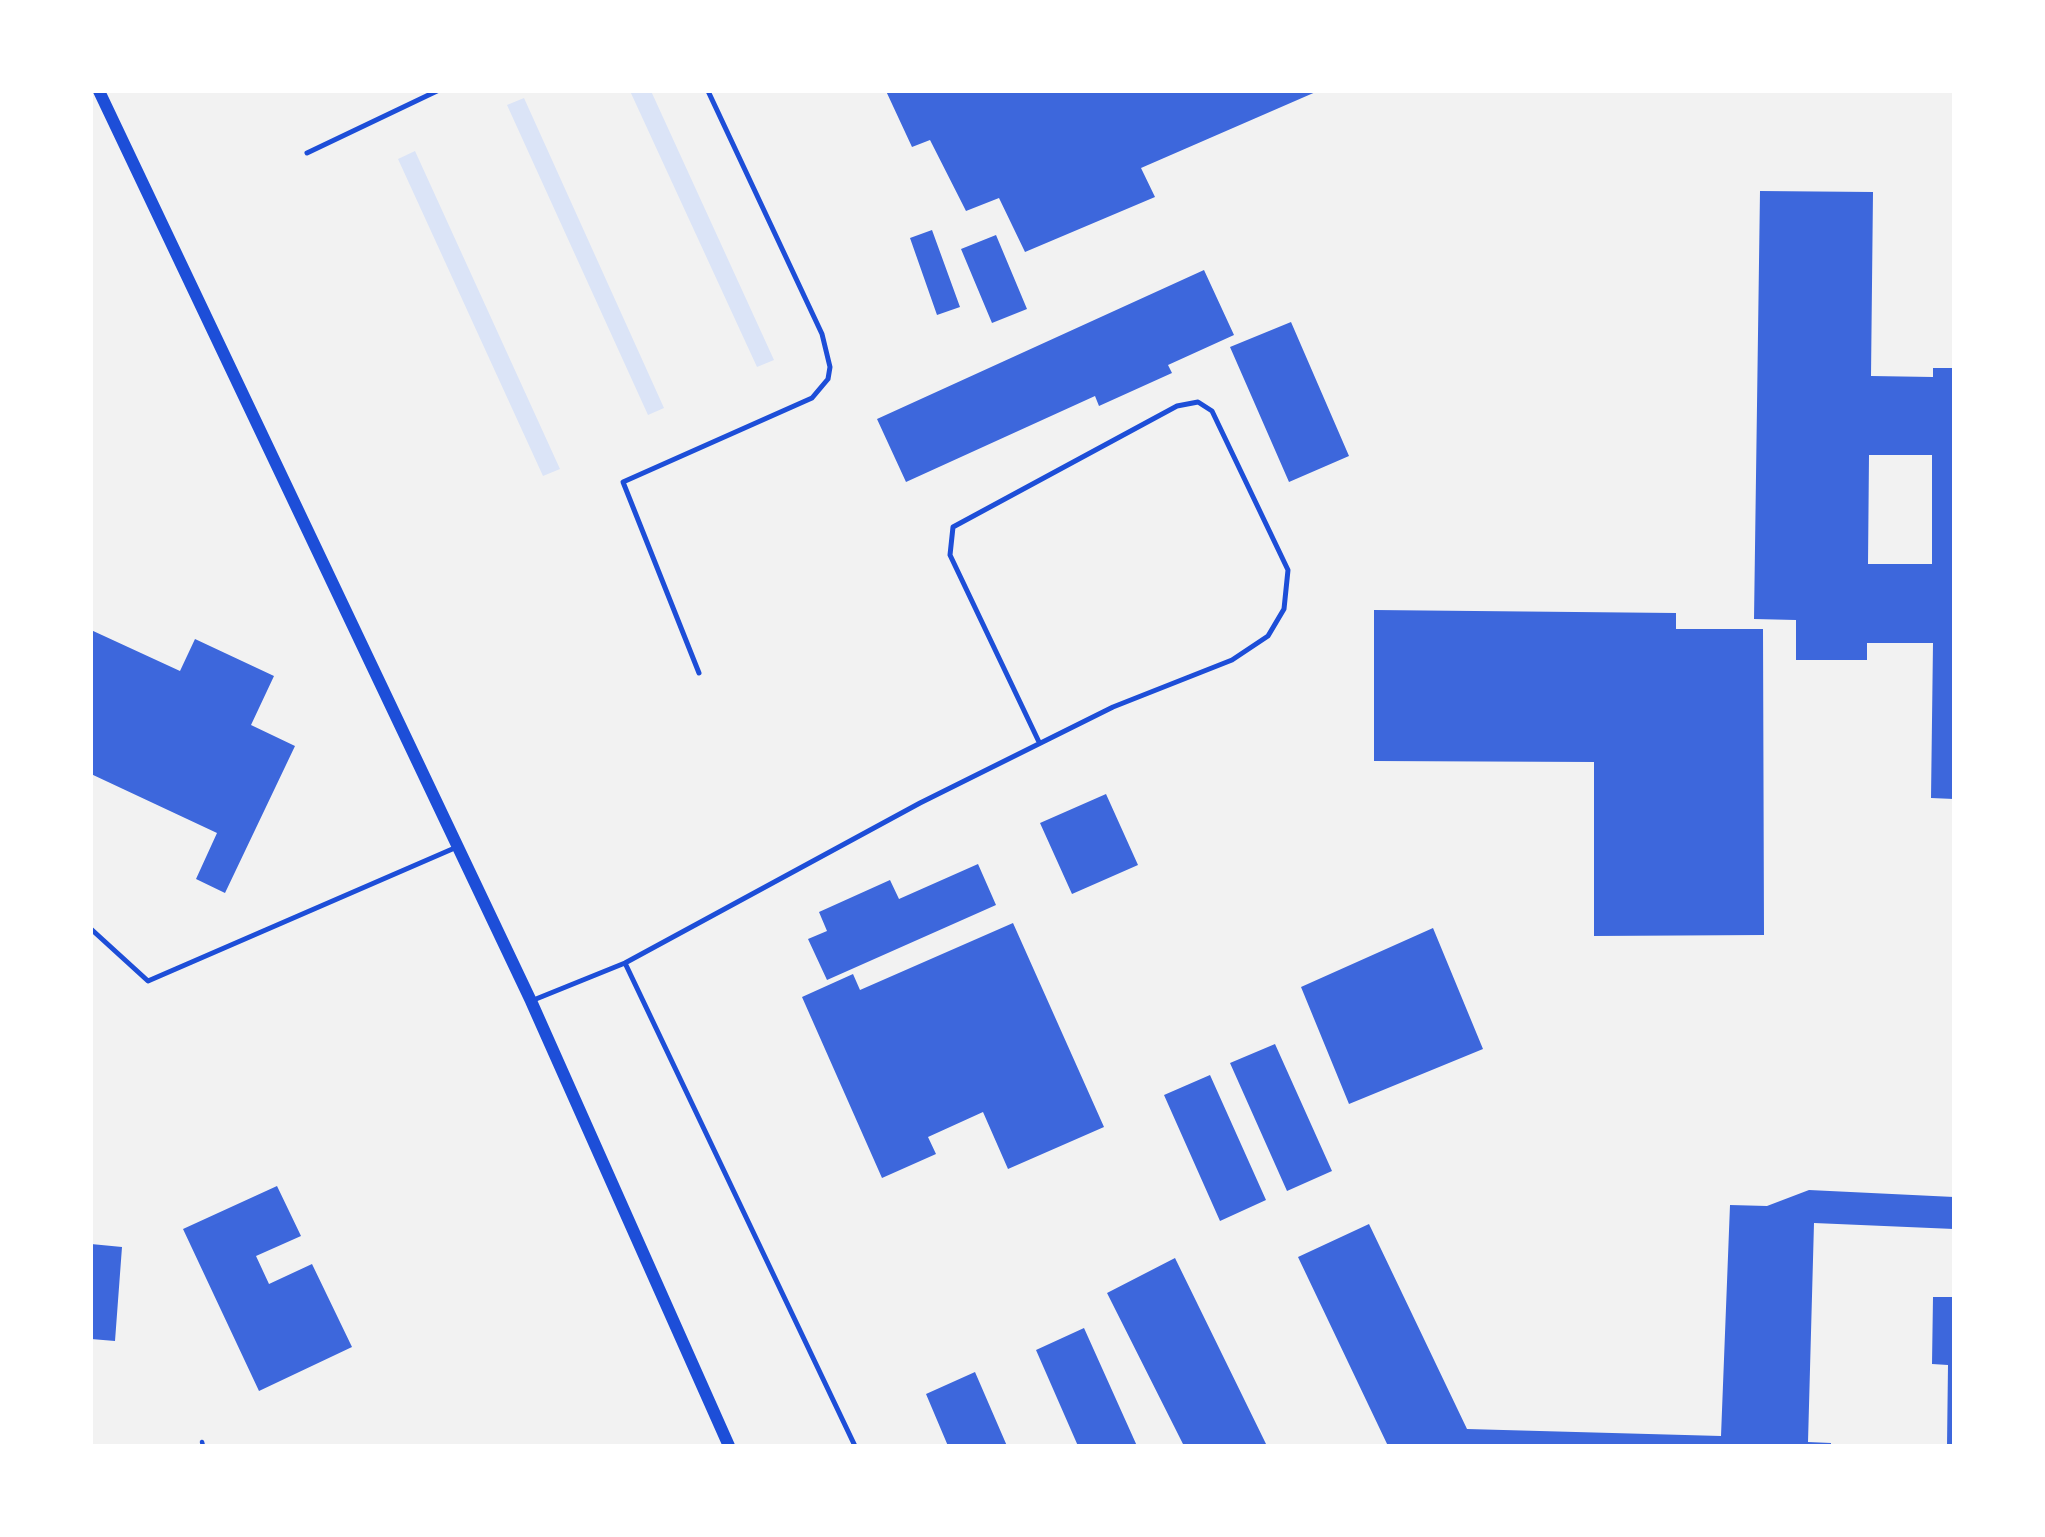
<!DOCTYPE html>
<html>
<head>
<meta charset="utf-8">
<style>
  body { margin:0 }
  #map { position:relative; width:2045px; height:1537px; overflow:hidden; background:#f2f2f2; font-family:"Alegreya Sans",sans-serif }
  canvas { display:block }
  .frame { position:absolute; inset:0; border:93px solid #fff; pointer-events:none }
</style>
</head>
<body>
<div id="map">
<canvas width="2045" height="1537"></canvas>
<div class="frame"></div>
</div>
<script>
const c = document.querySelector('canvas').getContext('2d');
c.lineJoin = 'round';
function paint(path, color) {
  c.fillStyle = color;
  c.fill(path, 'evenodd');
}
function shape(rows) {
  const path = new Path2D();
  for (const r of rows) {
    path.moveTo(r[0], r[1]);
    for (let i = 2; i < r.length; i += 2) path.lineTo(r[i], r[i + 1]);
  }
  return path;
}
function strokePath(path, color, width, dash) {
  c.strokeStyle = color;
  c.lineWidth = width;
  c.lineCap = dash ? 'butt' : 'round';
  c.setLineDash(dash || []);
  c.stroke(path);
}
const green = shape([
  [630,91,651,91,774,360,757,367],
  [524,98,664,408,648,415,507,105],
  [415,151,560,469,543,476,398,159]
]);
const building = shape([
  [886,91,1318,91,1141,168,1155,197,1025,252,999,198,966,211,930,140,912,147],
  [1760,191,1873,192,1871,376,1933,377,1933,368,1954,368,1954,799,1931,798,1933,643,1867,643,1867,660,1796,660,1796,620,1754,619],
  [1869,455,1932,455,1932,564,1868,564],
  [932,230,960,307,937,315,910,238],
  [996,235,1027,309,992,323,961,249],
  [1204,270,1234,335,1168,365,1172,373,1099,406,1095,396,906,482,877,419],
  [1291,322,1349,456,1289,482,1230,347],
  [1374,610,1676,613,1676,629,1763,629,1764,935,1594,936,1594,762,1374,761],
  [91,630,180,671,195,639,274,676,251,725,295,746,225,893,196,879,217,833,91,774],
  [1106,794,1138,865,1072,894,1040,823],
  [978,864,996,905,827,980,808,939,827,931,819,912,890,880,899,899],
  [1013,923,1104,1127,1008,1169,983,1112,928,1137,936,1154,882,1178,802,997,853,974,860,990],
  [1433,928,1483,1049,1349,1104,1301,987],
  [1275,1044,1332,1171,1287,1191,1230,1063],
  [1210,1075,1266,1200,1220,1221,1164,1095],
  [277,1186,301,1236,256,1256,269,1284,312,1264,352,1347,259,1391,183,1229],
  [1809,1190,1954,1197,1954,1229,1814,1223,1808,1442,1831,1443,1831,1446,1388,1446,1298,1257,1369,1224,1467,1429,1721,1436,1730,1205,1767,1206],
  [91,1244,122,1247,115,1341,91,1339],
  [1175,1258,1267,1446,1184,1446,1107,1293],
  [1933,1297,1954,1297,1954,1446,1947,1446,1948,1365,1932,1364],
  [1084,1328,1137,1446,1078,1446,1036,1350],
  [975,1372,1007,1446,948,1446,926,1394]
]);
const path = shape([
  [202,1442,203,1446]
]);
const service = shape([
  [307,153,437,91],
  [699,673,623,482,812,398,828,379,830,367,822,334,708,91],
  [91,929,148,981,457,847],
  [625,963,855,1446],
  [531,1001,625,963,920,803,1113,707,1232,660,1268,636,1284,609,1288,570,1212,411,1198,402,1177,406,953,527,950,555,1039,742]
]);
const tertiary = shape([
  [99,91,531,1001,729,1446]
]);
paint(green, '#dbe4f7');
paint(building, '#3d67dc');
strokePath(path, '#1d4ed8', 4.5);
strokePath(service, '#1d4ed8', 5);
strokePath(tertiary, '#1d4ed8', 12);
</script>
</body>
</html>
